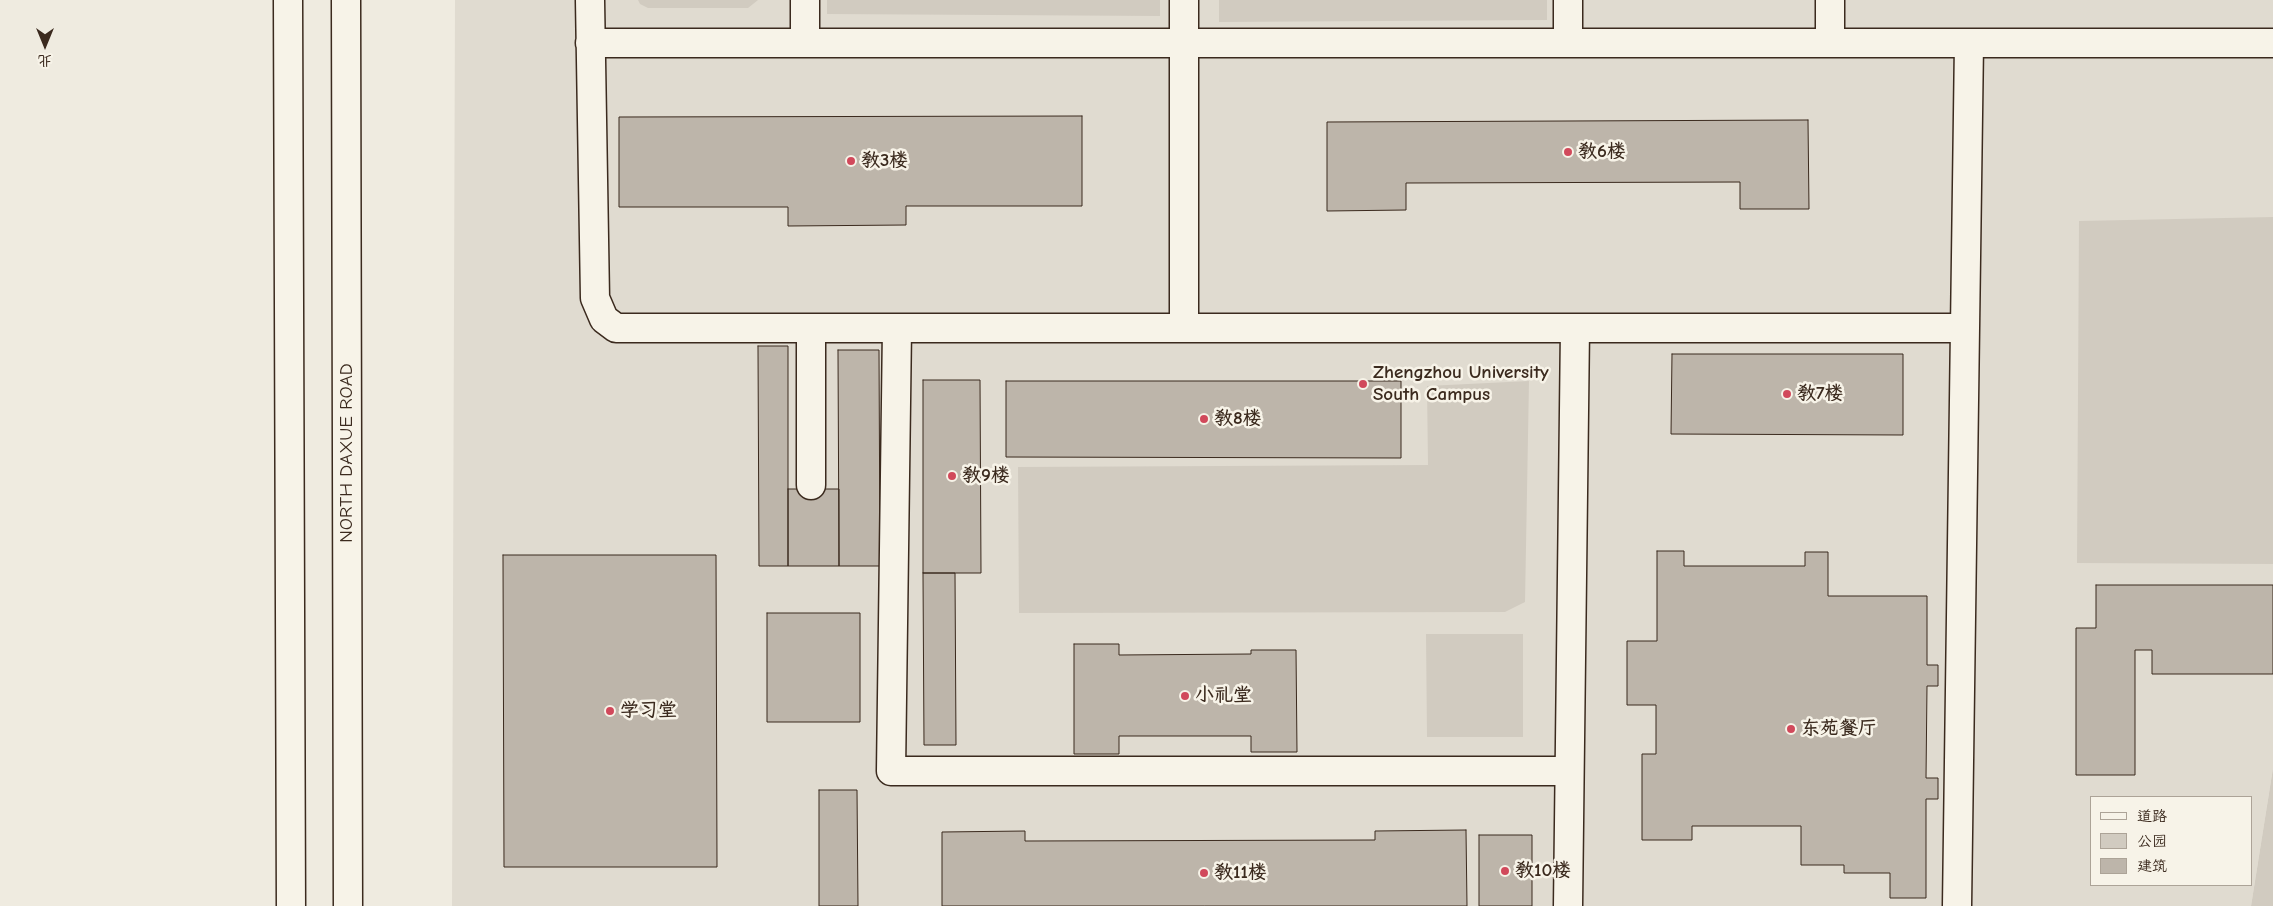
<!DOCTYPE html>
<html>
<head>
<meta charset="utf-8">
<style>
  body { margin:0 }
  #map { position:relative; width:2273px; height:906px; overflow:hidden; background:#efebe0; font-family:"Comic Neue","LXGW WenKai TC",sans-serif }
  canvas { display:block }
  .legend { position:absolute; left:2090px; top:796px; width:162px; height:90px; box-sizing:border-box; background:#f7f3e8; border:1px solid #aca397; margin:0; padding:6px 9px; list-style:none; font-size:15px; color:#3b2a1e }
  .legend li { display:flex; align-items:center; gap:10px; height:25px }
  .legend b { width:25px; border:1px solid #aca397 }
  .north { position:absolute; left:20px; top:20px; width:50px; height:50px; -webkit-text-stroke:4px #f7f3e8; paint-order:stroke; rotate:180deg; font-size:14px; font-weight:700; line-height:20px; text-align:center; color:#3b2a1e }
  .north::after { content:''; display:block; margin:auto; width:18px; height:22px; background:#3b2a1e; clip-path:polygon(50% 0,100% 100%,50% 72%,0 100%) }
</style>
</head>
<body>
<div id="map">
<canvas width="2273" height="906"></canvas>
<ul class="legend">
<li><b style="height:6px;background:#f7f3e8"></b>道路</li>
<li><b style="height:14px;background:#d1cbc0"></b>公园</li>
<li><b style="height:14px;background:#bdb5aa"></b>建筑</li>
</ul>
<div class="north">北</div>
</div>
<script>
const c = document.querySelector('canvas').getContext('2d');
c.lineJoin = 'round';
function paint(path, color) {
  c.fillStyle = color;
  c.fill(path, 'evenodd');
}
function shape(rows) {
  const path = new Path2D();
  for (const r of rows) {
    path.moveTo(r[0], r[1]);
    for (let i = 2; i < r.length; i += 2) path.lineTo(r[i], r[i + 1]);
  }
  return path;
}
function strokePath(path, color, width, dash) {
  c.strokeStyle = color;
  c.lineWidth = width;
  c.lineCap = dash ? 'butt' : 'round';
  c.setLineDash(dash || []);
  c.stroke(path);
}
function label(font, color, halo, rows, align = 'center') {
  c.font = font + ' "Comic Neue","LXGW WenKai TC",sans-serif';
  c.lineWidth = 5;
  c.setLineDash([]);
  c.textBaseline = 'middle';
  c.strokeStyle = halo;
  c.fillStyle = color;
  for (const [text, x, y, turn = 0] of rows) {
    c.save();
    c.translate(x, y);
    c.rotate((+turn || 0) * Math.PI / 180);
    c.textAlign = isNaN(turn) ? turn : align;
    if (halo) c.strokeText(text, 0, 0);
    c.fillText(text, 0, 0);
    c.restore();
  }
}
const built = shape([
  [455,0,2273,0,2273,768,2251,906,452,906],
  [2092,797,2252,797,2252,885,2092,885]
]);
const green = shape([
  [638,0,758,0,748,8,648,8,640,4],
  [827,0,1160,0,1160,16,827,14],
  [1219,0,1547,0,1547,20,1219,22],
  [2273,217,2273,564,2077,563,2079,221],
  [1529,381,1525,602,1505,612,1019,613,1018,467,1428,465,1427,386],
  [1426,634,1523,634,1523,737,1427,737],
  [2273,768,2273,906,2251,906]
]);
const building = shape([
  [1082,116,1082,206,906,206,906,225,788,226,788,207,619,207,619,117,1082,116],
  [1808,120,1809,209,1740,209,1740,182,1406,183,1406,210,1327,211,1327,122,1808,120],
  [758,346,788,346,788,566,759,566,758,346],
  [838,350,879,350,880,566,839,566,838,350],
  [1672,354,1903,354,1903,435,1671,434,1672,354],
  [923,380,980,380,981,573,923,573,923,380],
  [1006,381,1401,381,1401,458,1006,457,1006,381],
  [788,489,839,489,839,566,788,566,788,489],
  [1657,551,1684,551,1684,566,1805,566,1805,552,1828,552,1828,596,1927,596,1927,665,1938,665,1938,686,1927,686,1926,778,1938,778,1938,799,1926,799,1926,898,1890,898,1890,873,1844,873,1844,865,1801,865,1801,826,1692,826,1692,840,1642,840,1642,754,1656,754,1656,705,1627,705,1627,641,1657,641,1657,551],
  [503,555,716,555,717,867,504,867,503,555],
  [923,573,955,573,956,745,924,745,923,573],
  [2096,585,2273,585,2273,674,2152,674,2152,650,2135,650,2135,775,2076,775,2076,628,2096,628,2096,585],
  [767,613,860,613,860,722,767,722,767,613],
  [1074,644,1119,644,1119,655,1251,654,1251,650,1296,650,1297,752,1251,752,1251,736,1119,736,1119,754,1074,754,1074,644],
  [819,790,857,790,858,906,819,906,819,790],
  [1466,830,1467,906,942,906,942,832,1025,831,1025,841,1375,840,1375,831,1466,830],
  [1479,835,1532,835,1532,906,1479,906,1479,835]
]);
const minor = shape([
  [590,0,595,298,604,319,616,328,811,328,811,485],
  [805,0,805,43],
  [1184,0,1184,328],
  [1568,0,1568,43],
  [1830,0,1830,43],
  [590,43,2273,43],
  [811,328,1965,328,1957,906],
  [897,328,891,771,1569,771],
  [1965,328,1969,43],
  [1568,906,1575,328]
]);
const major = shape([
  [288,0,291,906],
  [346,0,348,906]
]);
const markers = [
  [1568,152,5,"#d1495b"],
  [851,161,5,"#d1495b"],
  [1363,384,5,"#d1495b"],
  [1787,394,5,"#d1495b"],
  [1204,419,5,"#d1495b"],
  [952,476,5,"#d1495b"],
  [1185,696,5,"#d1495b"],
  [610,711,5,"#d1495b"],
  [1791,729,5,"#d1495b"],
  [1505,871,5,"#d1495b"],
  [1204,873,5,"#d1495b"]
];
const poiNames = [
  ["教6楼",1578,152],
  ["教3楼",861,161],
  ["Zhengzhou University",1373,373],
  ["South Campus",1373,395],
  ["教7楼",1797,394],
  ["教8楼",1214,419],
  ["教9楼",962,476],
  ["小礼堂",1195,696],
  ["学习堂",620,711],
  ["东苑餐厅",1801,729],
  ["教10楼",1515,871],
  ["教11楼",1214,873]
];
const streetNames = [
  ["NORTH DAXUE ROAD",347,453,-90]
];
paint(built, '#e0dbd0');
paint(green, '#d1cbc0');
paint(building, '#bdb5aa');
strokePath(building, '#3b2a1e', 1);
strokePath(minor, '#3b2a1e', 31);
strokePath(major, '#3b2a1e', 31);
strokePath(minor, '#f7f3e8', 28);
strokePath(major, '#f7f3e8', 28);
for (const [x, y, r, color] of markers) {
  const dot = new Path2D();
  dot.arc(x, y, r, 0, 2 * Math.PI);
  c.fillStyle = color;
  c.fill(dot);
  strokePath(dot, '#f7f3e8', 2);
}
label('bold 19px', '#3b2a1e', '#f7f3e8', poiNames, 'left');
label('19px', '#3b2a1e', '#f7f3e8', streetNames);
</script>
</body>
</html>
